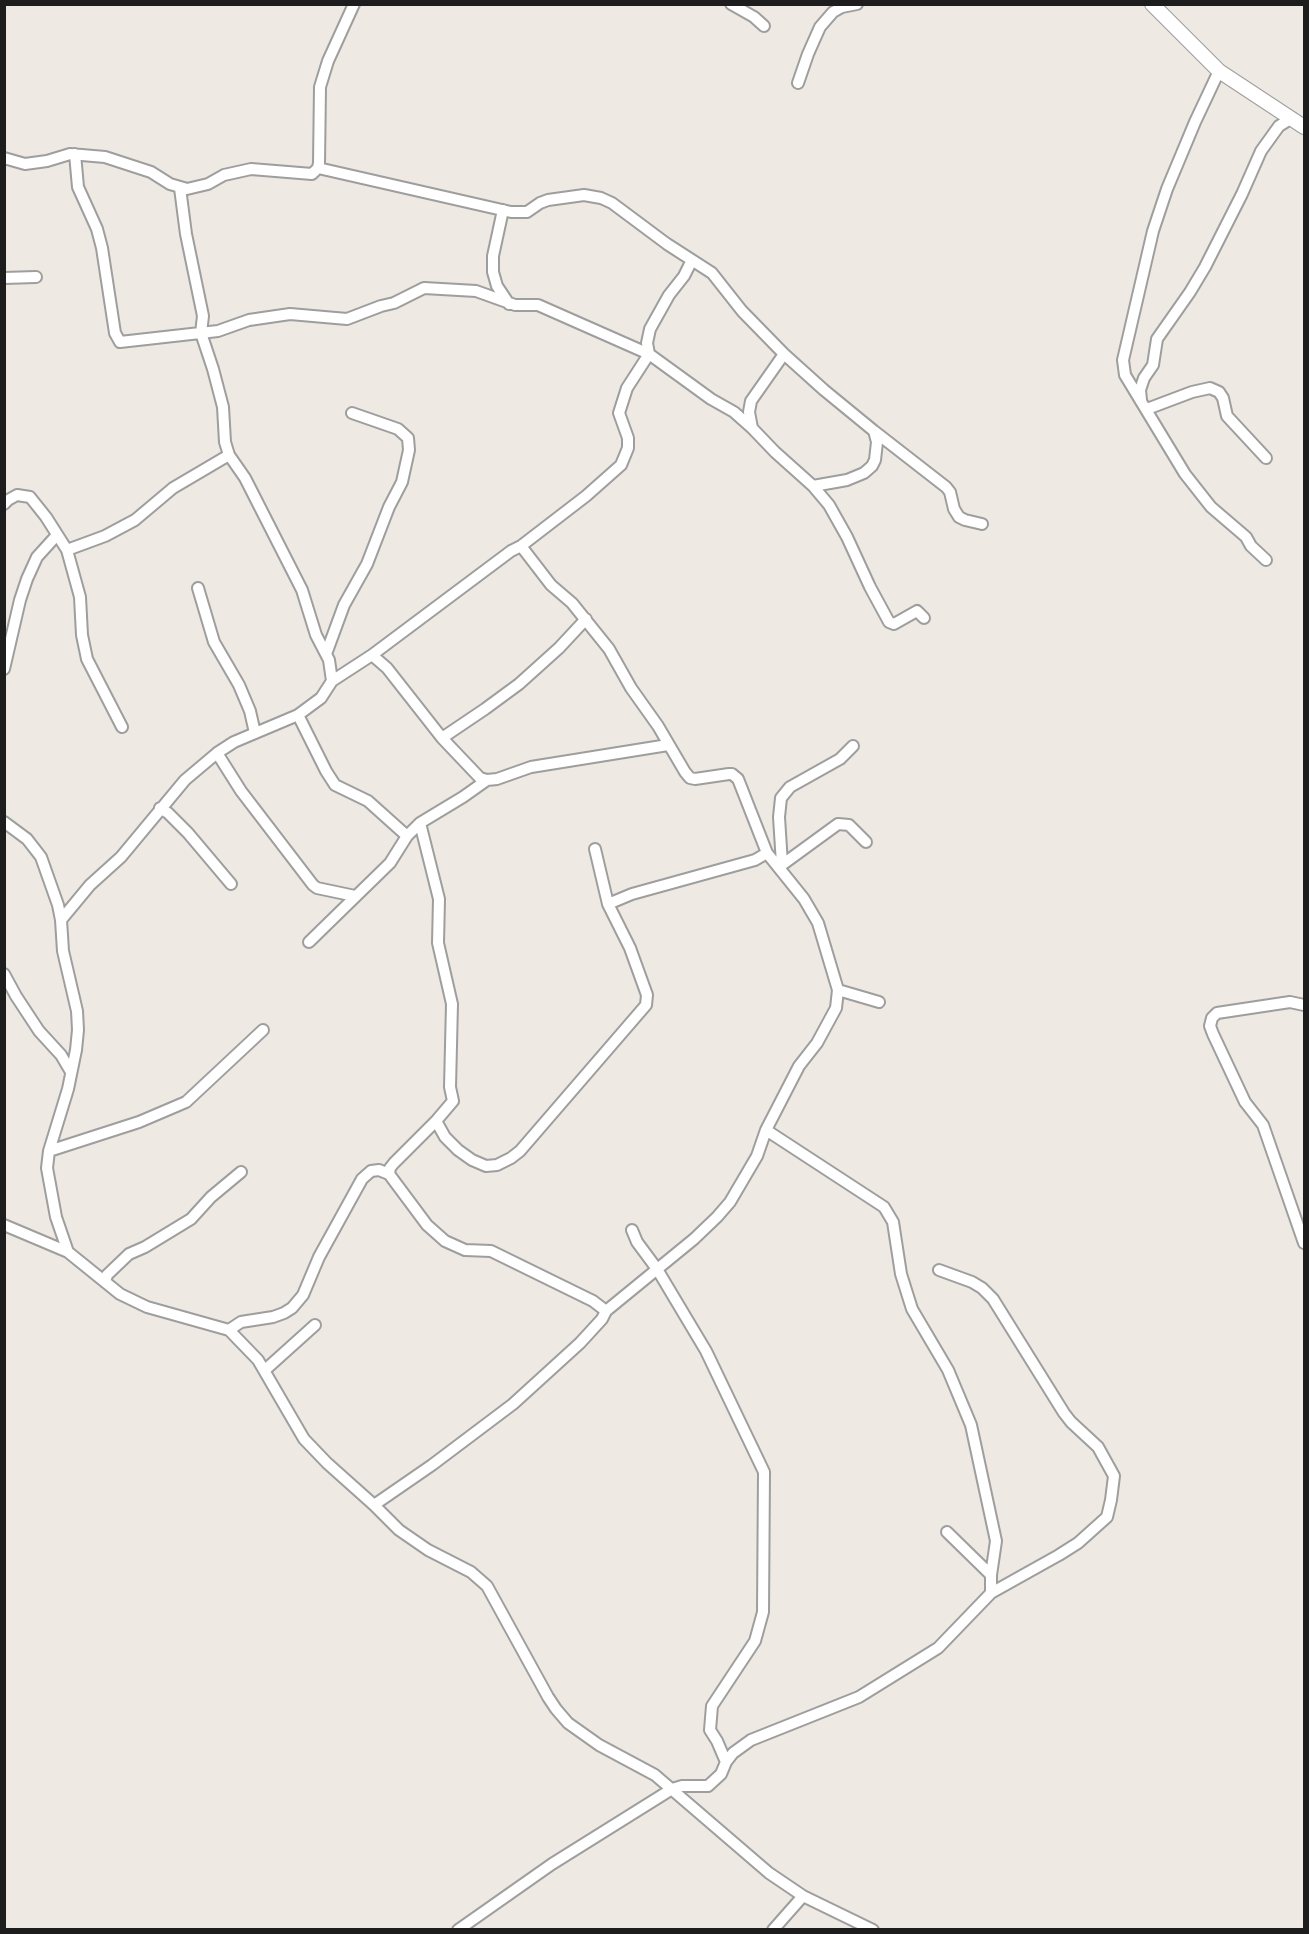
<!DOCTYPE html>
<html>
<head>
<meta charset="utf-8">
<style>
  body { margin:0 }
  #map { position:relative; width:1309px; height:1934px; overflow:hidden; background:#eee9e3; font-family:Figtree,sans-serif }
  canvas { display:block }
  .frame { position:absolute; inset:0; border:6px solid #1d1d1d; pointer-events:none }
</style>
</head>
<body>
<div id="map">
<canvas width="1309" height="1934"></canvas>
<div class="frame"></div>
</div>
<script>
const c = document.querySelector('canvas').getContext('2d');
c.lineJoin = 'round';
function shape(rows) {
  const path = new Path2D();
  for (const r of rows) {
    path.moveTo(r[0], r[1]);
    for (let i = 2; i < r.length; i += 2) path.lineTo(r[i], r[i + 1]);
  }
  return path;
}
function strokePath(path, color, width, dash) {
  c.strokeStyle = color;
  c.lineWidth = width;
  c.lineCap = dash ? 'butt' : 'round';
  c.setLineDash(dash || []);
  c.stroke(path);
}
const minor = shape([
  [731,4,754,17,764,26],
  [1219,71,1195,122,1167,189,1153,231,1123,360,1125,375,1185,474,1211,507,1246,537,1251,546,1266,560],
  [798,83,808,54,820,27,833,12,842,7,857,4],
  [75,154,78,187,97,229,102,248,115,333,120,342,218,331,249,320,290,314,347,319,381,306,394,303,424,288,476,291,515,305,538,305,649,354,711,399,734,412,752,428],
  [4,158,25,164,47,161,70,154,105,157,151,172,170,184,187,189,208,184,224,175,251,169,312,174,318,168,319,163,320,87,328,61,354,4],
  [318,168,511,212,527,212,540,203,548,200,584,195,601,198,612,203,667,244,712,273,742,311,784,354,824,390,874,431,946,487,950,492,954,509,959,517,965,520,982,524],
  [503,210,493,256,493,272,497,286,509,304],
  [4,278,36,277],
  [784,354,751,401,749,412,752,428,775,452,813,486,829,505,847,537,870,587,889,622,894,624,917,611,924,618],
  [1141,400,1140,390,1144,378,1153,365,1157,339,1190,292,1205,267,1242,194,1261,151,1279,126,1292,118],
  [1147,409,1192,392,1210,388,1219,392,1223,398,1227,416,1266,458],
  [813,486,847,480,864,473,872,466,875,460,877,442,874,431],
  [4,504,8,500,17,495,30,497,46,517,67,550,80,597,82,635,87,659,122,727],
  [67,550,105,536,135,520,173,488,229,455],
  [198,588,214,642,239,685,250,711,255,733],
  [326,654,344,605,367,564,389,507,402,482,409,450,408,438,398,429,352,413],
  [372,655,387,668,442,738,480,778,487,780,497,779,531,767,668,745],
  [4,669,20,600,27,579,37,557,57,535],
  [332,681,372,655,511,551,521,546,586,496,621,465,628,448,628,438,619,413,627,388,649,354,647,343,650,329,669,295,684,276,692,260],
  [298,715,326,771,335,785,368,801,407,836],
  [442,738,485,709,519,684,559,648,586,619],
  [217,753,241,791,313,885,317,888,355,896],
  [160,808,168,813,188,833,231,884],
  [4,822,27,839,41,857,58,905,61,920],
  [420,823,439,899,438,943,452,1004,450,1087,453,1101,436,1121,394,1163,390,1168,389,1174,427,1225,445,1241,465,1250,491,1251,593,1301,606,1311],
  [782,864,779,817,781,798,790,787,840,759,853,746],
  [779,867,838,824,849,825,866,842],
  [608,904,632,894,755,860,767,853],
  [309,942,390,863,407,836,420,823,463,797,487,780],
  [4,974,16,996,39,1031,61,1055,71,1072],
  [838,990,879,1002],
  [1304,1005,1290,1002,1217,1013,1212,1018,1210,1026,1213,1034,1245,1102,1263,1125,1304,1243],
  [436,1121,445,1137,458,1150,472,1160,486,1166,497,1165,511,1158,520,1151,646,1005,647,995,630,948,608,904,595,849],
  [766,1130,884,1207,893,1222,901,1274,912,1309,948,1370,971,1425,996,1541,991,1575,991,1593],
  [49,1151,139,1122,186,1102,263,1030],
  [4,1225,68,1252,120,1294,147,1307,229,1330,258,1360,304,1439,327,1463,374,1505,399,1530,428,1550,471,1572,487,1586,548,1697,556,1709,568,1723,599,1745,655,1775,769,1873,803,1896,873,1930],
  [632,1230,637,1242,657,1269,706,1351,764,1472,763,1612,755,1641,712,1706,710,1730,717,1741,726,1762],
  [68,1252,56,1217,47,1168,49,1151,68,1089,76,1050,78,1030,77,1011,63,951,61,920,90,885,121,857,185,780,217,753,234,742,298,715,321,698,332,681,329,660,316,635,302,590,245,478,229,455,225,442,223,407,213,369,201,333,203,316,186,234,180,188],
  [105,1282,107,1275,129,1254,145,1247,191,1219,211,1197,241,1172],
  [229,1330,241,1322,273,1317,284,1313,292,1308,303,1295,319,1257,362,1179,371,1171,379,1170,389,1174],
  [265,1370,315,1325],
  [374,1505,432,1465,513,1404,580,1343,602,1319,606,1311,694,1239,717,1217,730,1202,757,1156,766,1130,799,1066,817,1043,836,1008,838,990,818,923,804,899,767,853,738,779,732,774,729,774,695,779,690,778,685,772,658,726,631,688,609,649,572,603,551,585,521,546],
  [947,1532,991,1575],
  [458,1930,552,1864,672,1789,682,1786,708,1786,721,1774,726,1762,733,1753,751,1740,859,1697,938,1648,991,1593,1059,1555,1078,1543,1107,1517,1111,1500,1114,1476,1098,1447,1071,1422,1064,1413,993,1299,982,1288,972,1282,939,1270],
  [773,1930,803,1896]
]);
const tertiary = shape([
  [1152,4,1219,71,1304,127]
]);
strokePath(minor, '#9e9e9e', 14);
strokePath(tertiary, '#9e9e9e', 16);
strokePath(minor, '#fff', 10);
strokePath(tertiary, '#fff', 14);
</script>
</body>
</html>
